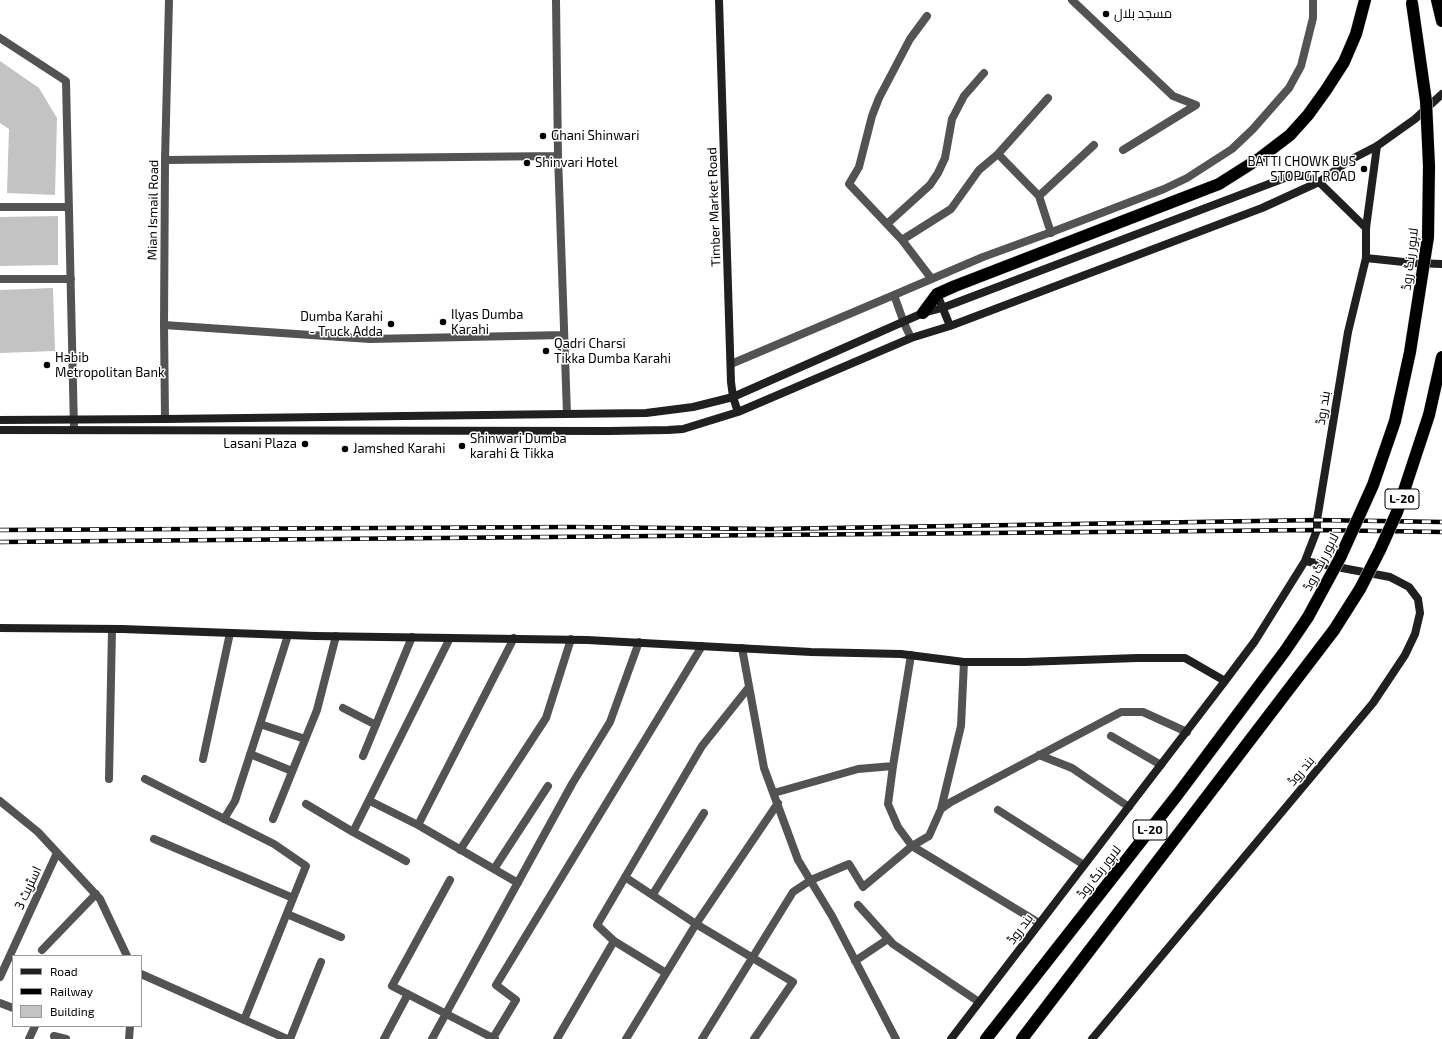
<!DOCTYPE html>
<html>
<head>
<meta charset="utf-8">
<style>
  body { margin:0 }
  #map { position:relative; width:1442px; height:1039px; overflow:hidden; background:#fff; font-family:"Exo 2",sans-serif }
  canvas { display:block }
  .legend { position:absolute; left:12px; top:955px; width:130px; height:72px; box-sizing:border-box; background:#fff; border:1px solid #999; margin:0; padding:5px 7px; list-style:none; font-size:12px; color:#000 }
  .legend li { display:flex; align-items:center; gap:8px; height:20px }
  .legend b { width:20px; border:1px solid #999 }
</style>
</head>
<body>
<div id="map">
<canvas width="1442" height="1039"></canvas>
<ul class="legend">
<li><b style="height:5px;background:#202020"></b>Road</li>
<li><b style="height:5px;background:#000"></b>Railway</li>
<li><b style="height:11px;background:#c3c3c3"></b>Building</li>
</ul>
</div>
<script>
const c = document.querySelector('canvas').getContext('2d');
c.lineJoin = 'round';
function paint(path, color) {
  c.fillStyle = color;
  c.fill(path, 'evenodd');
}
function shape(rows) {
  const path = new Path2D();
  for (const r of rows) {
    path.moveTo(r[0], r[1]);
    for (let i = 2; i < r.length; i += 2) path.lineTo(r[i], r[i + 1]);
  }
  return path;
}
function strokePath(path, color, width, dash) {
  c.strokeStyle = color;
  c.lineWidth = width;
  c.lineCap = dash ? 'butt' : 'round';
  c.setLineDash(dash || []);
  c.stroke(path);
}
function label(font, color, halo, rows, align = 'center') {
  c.font = font + ' "Exo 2",Cairo,sans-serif';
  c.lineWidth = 3;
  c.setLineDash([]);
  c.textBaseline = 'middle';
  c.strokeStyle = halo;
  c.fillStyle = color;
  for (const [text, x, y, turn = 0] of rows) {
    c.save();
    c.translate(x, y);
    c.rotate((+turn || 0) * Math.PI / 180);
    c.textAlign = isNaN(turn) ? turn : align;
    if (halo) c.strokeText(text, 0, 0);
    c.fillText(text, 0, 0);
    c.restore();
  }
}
const building = shape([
  [0,61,39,88,57,118,55,195,7,193,9,129,0,123],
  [58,216,58,265,0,266,0,217],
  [53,288,55,351,0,353,0,290]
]);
const lane = shape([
  [556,0,558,156,567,414],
  [0,38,66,81,74,429],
  [165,160,558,156],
  [0,207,69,207],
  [0,279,71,279],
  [164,325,370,339,564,335]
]);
const street = shape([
  [1072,0,1173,96,1196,105,1123,150],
  [927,16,910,39,879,98,872,116,859,167,849,184,902,240,931,278],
  [998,154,1039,196,1051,233],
  [1039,196,1094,145],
  [887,224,930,185,938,173,945,158,952,119,964,96,984,73],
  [902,240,951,209,979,170,998,154,1048,98],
  [911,338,904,323,894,295,983,257,1057,230,1164,189,1187,178,1232,149,1253,129,1289,88,1301,66,1313,18,1313,0],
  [731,364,894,295],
  [165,419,164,325,165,160,169,0],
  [288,635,260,724,305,739],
  [742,648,764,768,798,860,832,916,896,1039],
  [911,655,893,766,888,804,898,827,912,846,1039,923],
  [343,708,376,725],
  [1111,736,1161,765],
  [250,754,292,771],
  [1039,755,1072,768,1129,807],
  [363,756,412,637],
  [203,759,230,633],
  [109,779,112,629],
  [145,779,274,844,306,866,244,1020],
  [774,793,858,769,893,766],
  [0,801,38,832,100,899,127,956],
  [370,801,418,825,518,883],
  [306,804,353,832],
  [941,809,961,726,964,662],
  [998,810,1084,865],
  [224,819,235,801,260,724],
  [273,819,317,710,336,636],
  [418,825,514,638],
  [154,839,293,898],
  [460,850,546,718,571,639],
  [406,861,353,832,450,638],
  [494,869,548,786],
  [625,877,696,924,793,982,754,1039],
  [450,880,392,986,495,1039],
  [653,894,704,813],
  [858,905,893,944,979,1002],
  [287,914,341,937],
  [614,941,666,973],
  [42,950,96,894],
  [855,961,888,939],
  [141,974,287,1039],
  [0,977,57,853],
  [0,1003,13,1008],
  [54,1036,66,1039],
  [493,1038,516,1000,496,985,702,646],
  [29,1039,35,1026],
  [129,1039,130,1026],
  [290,1039,321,962],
  [384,1039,408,994],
  [432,1039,572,784,610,722,639,642],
  [557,1039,614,941,597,925,702,746,749,687],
  [626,1039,696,924,778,803],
  [702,1039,793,892,811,880,849,864,863,887,912,846,929,836,941,809,951,802,1121,712,1143,712,1187,732]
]);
const secondary = shape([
  [719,0,731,382,733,397,738,412],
  [1366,258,1413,263,1442,264],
  [937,294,950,326],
  [0,420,165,419,646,413,693,407,733,397,923,313,942,308,1290,176,1306,176,1319,182,1366,228],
  [0,430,609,431,668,430,683,429,738,412,911,338,950,326,1262,208,1319,182,1350,160,1377,146,1415,119,1442,94],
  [0,628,122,629,315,636,587,640,811,652,901,654,964,662,1025,662,1137,658,1185,658,1225,681],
  [951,1039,1225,681,1255,641,1305,561,1317,530,1317,520,1348,332,1366,258,1366,228,1377,146],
  [1092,1039,1373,703,1405,655,1415,634,1420,613,1418,599,1409,587,1390,577,1305,561]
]);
const highway = shape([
  [1437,0,1442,21],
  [923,313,937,294,955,286,1219,184,1260,158,1290,135,1308,115,1326,90,1344,62,1356,34,1365,0],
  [986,1039,1178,794,1285,651,1308,617],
  [1022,1039,1334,630]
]);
const rail = shape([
  [0,530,572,527,771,529,1317,520,1442,522],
  [0,542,1317,530,1442,532]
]);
const highwayBridge = shape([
  [1308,617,1340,558,1373,485,1395,421,1410,352,1428,237,1429,166,1426,101,1412,3],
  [1334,630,1360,589,1380,550,1397,512,1429,415,1442,357]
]);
const markers = [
  [1106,14,4,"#000"],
  [543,136,4,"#000"],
  [527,163,4,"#000"],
  [1364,169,4,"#000"],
  [443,322,4,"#000"],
  [391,324,4,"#000"],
  [546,351,4,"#000"],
  [47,365,4,"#000"],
  [305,444,4,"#000"],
  [462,446,4,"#000"],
  [345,449,4,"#000"]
];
const shields = [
  [1402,499,34],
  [1150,830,34]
];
const shieldNames = [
  ["L-20",1402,499],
  ["L-20",1150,830]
];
const poiNames = [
  ["مسجد بلال",1114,14],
  ["Ghani Shinwari",551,136],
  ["BATTI CHOWK BUS",1356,162,"right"],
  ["STOP GT ROAD",1356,177,"right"],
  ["Shinvari Hotel",535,163],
  ["Ilyas Dumba",451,315],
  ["Karahi",451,330],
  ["Dumba Karahi",383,317,"right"],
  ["- Truck Adda",383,332,"right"],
  ["Qadri Charsi",554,344],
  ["Tikka Dumba Karahi",554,359],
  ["Habib",55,358],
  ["Metropolitan Bank",55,373],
  ["Shinwari Dumba",470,439],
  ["karahi & Tikka",470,454],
  ["Lasani Plaza",297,444,"right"],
  ["Jamshed Karahi",353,449]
];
const streetNames = [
  ["Timber Market Road",714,207,-92],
  ["Mian Ismail Road",153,210,-89],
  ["لاہور رنگ روڈ",1410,259,-83],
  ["بند روڈ",1323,408,-81],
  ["لاہور رنگ روڈ",1321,562,-63],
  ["بند روڈ",1301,771,-50],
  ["لاہور رنگ روڈ",1099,872,-52],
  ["اسٹریٹ 3",28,888,-65],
  ["بند روڈ",1020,929,-53]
];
paint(building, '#c3c3c3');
strokePath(highway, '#dbdbdb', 13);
strokePath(lane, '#535353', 8);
strokePath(street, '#535353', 8);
strokePath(secondary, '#202020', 8);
strokePath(highway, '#000', 12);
strokePath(rail, '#000', 4.5);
strokePath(rail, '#fff', 3, [9]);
strokePath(highwayBridge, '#dbdbdb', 13, []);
strokePath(highwayBridge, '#000', 12);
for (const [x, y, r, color] of markers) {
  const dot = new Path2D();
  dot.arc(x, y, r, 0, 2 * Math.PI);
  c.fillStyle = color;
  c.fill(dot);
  strokePath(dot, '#fff', 1.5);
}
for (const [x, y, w] of shields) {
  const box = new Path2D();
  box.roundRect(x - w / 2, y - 10, w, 20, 3);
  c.fillStyle = '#fff';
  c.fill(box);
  strokePath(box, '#000', 1);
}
label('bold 12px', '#000', null, shieldNames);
label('13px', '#000', '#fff', poiNames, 'left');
label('13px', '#000', '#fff', streetNames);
</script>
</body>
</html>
